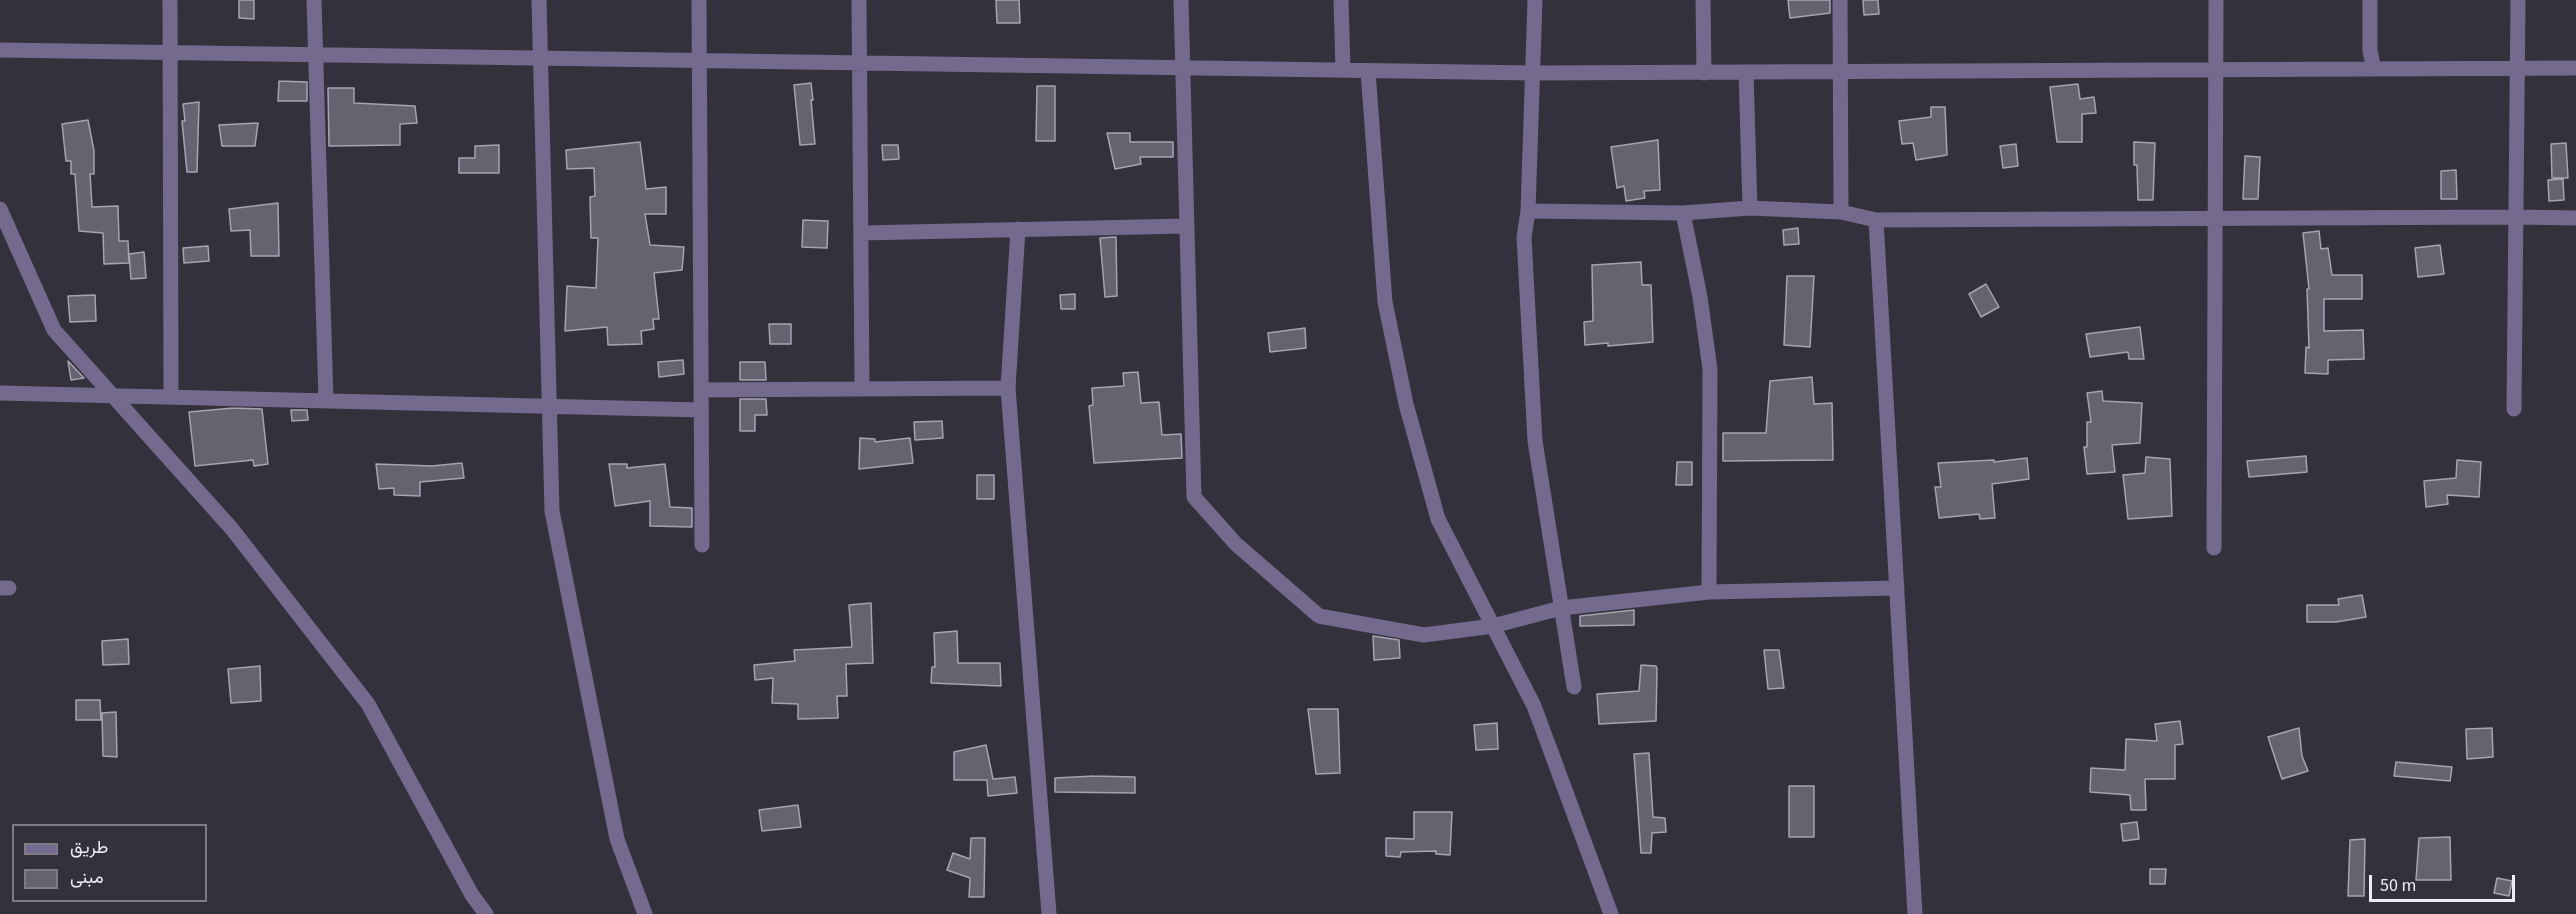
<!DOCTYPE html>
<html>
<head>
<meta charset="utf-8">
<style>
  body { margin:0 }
  #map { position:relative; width:2576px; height:914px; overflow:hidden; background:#33313c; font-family:"Source Sans 3",Vazirmatn,sans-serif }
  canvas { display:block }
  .legend { position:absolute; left:12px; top:824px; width:195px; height:78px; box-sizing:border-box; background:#33313c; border:2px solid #7d7b85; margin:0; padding:8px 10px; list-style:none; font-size:18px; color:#edebf3 }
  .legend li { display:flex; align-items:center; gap:12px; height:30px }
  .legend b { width:30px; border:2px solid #7d7b85 }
  .scale { position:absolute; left:2369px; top:875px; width:146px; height:27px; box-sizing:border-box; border:3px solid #edebf3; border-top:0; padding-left:8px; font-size:18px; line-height:21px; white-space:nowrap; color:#edebf3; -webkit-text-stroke:4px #33313c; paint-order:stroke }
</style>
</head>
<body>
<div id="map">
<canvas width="2576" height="914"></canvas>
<ul class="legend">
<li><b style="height:8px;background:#736a8e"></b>طريق</li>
<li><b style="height:16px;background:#666370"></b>مبنى</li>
</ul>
<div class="scale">50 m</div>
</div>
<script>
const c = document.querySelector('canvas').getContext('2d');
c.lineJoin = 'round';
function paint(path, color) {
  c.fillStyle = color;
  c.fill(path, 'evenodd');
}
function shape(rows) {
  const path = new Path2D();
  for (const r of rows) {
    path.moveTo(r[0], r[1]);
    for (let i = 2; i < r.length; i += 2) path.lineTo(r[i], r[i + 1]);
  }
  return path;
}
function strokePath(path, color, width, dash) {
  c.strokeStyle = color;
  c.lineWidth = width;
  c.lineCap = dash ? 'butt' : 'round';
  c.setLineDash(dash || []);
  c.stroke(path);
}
const building = shape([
  [239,0,254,0,254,19,239,18,239,0],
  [996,0,1019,0,1020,23,997,23,996,0],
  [1788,0,1830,0,1830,13,1790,18,1788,0],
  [1863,0,1878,0,1879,14,1864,15,1863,0],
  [279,81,307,82,307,101,278,101,279,81],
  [811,83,813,100,811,100,815,144,800,145,794,85,811,83],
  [2078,84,2080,99,2094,97,2096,113,2082,114,2082,142,2057,142,2050,87,2078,84],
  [1037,86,1055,86,1055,141,1036,141,1037,86],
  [328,88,354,88,354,103,415,106,417,123,400,124,400,145,329,146,328,88],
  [199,102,197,172,187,172,182,121,185,121,183,104,199,102],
  [1931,107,1945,107,1947,155,1916,160,1913,143,1902,144,1899,121,1931,117,1931,107],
  [88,120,94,151,94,174,90,174,92,207,118,206,119,241,128,241,129,263,104,264,103,233,79,231,75,174,71,174,71,161,66,161,62,124,88,120],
  [258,123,255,146,222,146,219,125,258,123],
  [1107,133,1130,133,1130,142,1173,142,1173,157,1140,157,1141,164,1115,169,1107,133],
  [1658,140,1660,190,1644,191,1645,198,1626,201,1624,186,1617,188,1611,147,1658,140],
  [640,142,646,189,666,187,666,214,645,214,650,245,684,247,682,270,654,273,659,319,653,319,654,329,641,331,642,344,608,345,607,327,565,331,567,286,596,288,598,238,591,238,590,197,595,196,594,168,567,169,566,150,640,142],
  [2134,142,2155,143,2153,200,2138,200,2137,165,2134,165,2134,142],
  [2566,143,2568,178,2552,178,2551,144,2566,143],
  [2016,144,2018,166,2003,168,2000,146,2016,144],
  [499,145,499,173,459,173,459,158,475,158,475,146,499,145],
  [882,145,898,145,899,159,883,160,882,145],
  [2245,156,2260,157,2258,199,2243,199,2245,156],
  [2456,170,2457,199,2441,199,2441,171,2456,170],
  [2563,179,2564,200,2549,201,2548,180,2563,179],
  [278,203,279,256,251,256,250,230,231,231,229,209,278,203],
  [803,220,828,221,827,248,802,247,803,220],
  [1798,228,1799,244,1784,245,1783,230,1798,228],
  [2319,231,2321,249,2328,248,2332,275,2362,275,2362,299,2324,299,2324,331,2363,330,2364,359,2328,360,2328,374,2305,373,2306,347,2309,348,2307,289,2309,289,2303,233,2319,231],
  [1116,237,1117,296,1105,297,1100,238,1116,237],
  [2440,245,2444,274,2418,277,2415,248,2440,245],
  [208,246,209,261,184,263,183,248,208,246],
  [144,252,146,278,131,279,129,254,144,252],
  [1641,262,1642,285,1651,285,1653,342,1608,346,1608,343,1585,345,1584,322,1593,321,1592,265,1641,262],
  [1787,276,1814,276,1810,347,1784,345,1787,276],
  [1986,284,1999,307,1981,317,1969,294,1986,284],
  [1075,294,1075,309,1061,309,1060,295,1075,294],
  [95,295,96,321,70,322,68,296,95,295],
  [769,324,791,324,791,344,770,344,769,324],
  [2140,327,2144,359,2129,359,2128,352,2090,357,2086,334,2140,327],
  [1305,328,1306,348,1270,352,1268,333,1305,328],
  [683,360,684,374,659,377,658,362,683,360],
  [68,361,84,378,71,380,68,361],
  [740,362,765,362,766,380,740,380,740,362],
  [1138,372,1141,403,1159,402,1162,435,1181,434,1182,458,1094,463,1089,406,1093,405,1092,388,1124,386,1123,373,1138,372],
  [1812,377,1814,404,1832,403,1833,460,1723,461,1723,433,1766,433,1770,381,1812,377],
  [2102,391,2103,401,2142,403,2140,443,2112,445,2115,472,2087,474,2084,447,2087,447,2087,422,2091,422,2087,393,2102,391],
  [740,399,766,399,767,415,755,415,755,431,740,431,740,399],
  [233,408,262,409,268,464,254,466,253,460,195,466,189,412,233,408],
  [291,410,307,410,308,420,292,421,291,410],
  [942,421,943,438,915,440,914,422,942,421],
  [860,438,875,439,875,442,910,438,913,463,859,469,860,438],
  [2306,456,2307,472,2249,477,2247,461,2306,456],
  [2146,457,2170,459,2172,516,2128,519,2123,475,2145,473,2146,457],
  [2027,458,2029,479,1992,484,1995,518,1980,519,1979,514,1939,518,1935,487,1941,487,1938,463,1994,460,1994,462,2027,458],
  [2457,460,2481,462,2479,497,2447,495,2448,504,2426,507,2424,481,2456,478,2457,460],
  [1677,462,1692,462,1692,485,1676,485,1677,462],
  [462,463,464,478,420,482,420,496,394,495,394,488,379,489,376,464,432,466,462,463],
  [609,464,627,464,627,468,665,464,670,507,692,508,692,527,650,526,650,501,615,506,609,464],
  [977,475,994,475,994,499,977,499,977,475],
  [2362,595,2366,617,2336,622,2307,622,2307,605,2339,605,2338,599,2362,595],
  [871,603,873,663,846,664,847,696,837,696,838,718,798,719,798,704,772,703,773,678,755,680,754,665,795,661,794,650,852,647,849,605,871,603],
  [1634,610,1634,625,1580,626,1580,616,1634,610],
  [957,631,958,663,1000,663,1001,686,931,683,932,667,935,667,934,633,957,631],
  [1373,636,1399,640,1400,658,1374,660,1373,636],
  [128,639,129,664,103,665,102,641,128,639],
  [1764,650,1779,650,1784,688,1768,689,1764,650],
  [1641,665,1656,666,1657,669,1656,721,1599,724,1597,694,1639,691,1641,665],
  [260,666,261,701,231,703,228,669,260,666],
  [76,700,100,700,101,720,76,720,76,700],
  [1308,709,1338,709,1340,773,1316,774,1308,709],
  [116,712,117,757,103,756,102,713,116,712],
  [2180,721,2183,744,2175,745,2175,779,2145,779,2146,810,2131,810,2130,795,2090,792,2091,768,2125,770,2126,739,2157,741,2155,724,2180,721],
  [1497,723,1498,749,1476,750,1474,725,1497,723],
  [2299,728,2302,756,2308,771,2282,779,2268,737,2299,728],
  [2492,728,2493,757,2467,759,2466,729,2492,728],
  [986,745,993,779,1015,777,1017,793,988,796,987,780,954,780,954,752,986,745],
  [1649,753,1653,817,1665,818,1666,832,1652,833,1651,853,1641,853,1634,754,1649,753],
  [2396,762,2452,767,2450,781,2394,776,2396,762],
  [1094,776,1135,777,1135,793,1055,792,1055,778,1094,776],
  [1789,786,1814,786,1814,837,1789,837,1789,786],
  [798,805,801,827,762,831,759,810,798,805],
  [1414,812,1452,812,1450,855,1436,854,1436,851,1401,852,1400,857,1386,856,1386,838,1414,839,1414,812],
  [2137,822,2139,839,2123,841,2121,824,2137,822],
  [2450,837,2451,880,2416,880,2419,838,2450,837],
  [971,838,985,838,984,897,969,897,970,878,947,870,953,853,970,859,971,838],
  [2365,839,2364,896,2348,896,2350,840,2365,839],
  [2150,869,2166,869,2165,884,2150,884,2150,869],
  [2497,878,2512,881,2509,896,2494,893,2497,878]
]);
const minor = shape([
  [170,0,171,396],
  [314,0,326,400],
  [539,0,552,511,617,839,645,914],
  [699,0,702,545],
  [859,0,862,389],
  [1181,0,1194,497,1236,544,1319,616,1424,635,1493,626,1561,608,1709,592,1897,588],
  [1341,0,1343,70],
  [1535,0,1528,211,1524,237,1535,441,1574,687],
  [1703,0,1704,73],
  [1840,0,1841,212],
  [2370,0,2370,51,2374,69],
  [0,50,1533,73,2576,68],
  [1368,71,1385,302,1406,404,1438,519,1534,706,1611,914],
  [1746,72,1750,208],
  [0,209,54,330,232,529,368,704,472,895,486,914],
  [1528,211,1683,213,1750,208,1841,212,1876,220,2516,217,2576,218],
  [1683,213,1700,297,1710,369,1709,592],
  [1876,220,1915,914],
  [1018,229,1008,388,1049,914],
  [861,233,1186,226],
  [701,390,1008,388],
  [0,393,701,410],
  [2514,409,2518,0],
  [2214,548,2216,0],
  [0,588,9,588]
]);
paint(building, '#666370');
strokePath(building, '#a7a4b2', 1.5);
strokePath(minor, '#736a8e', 15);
</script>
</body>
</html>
